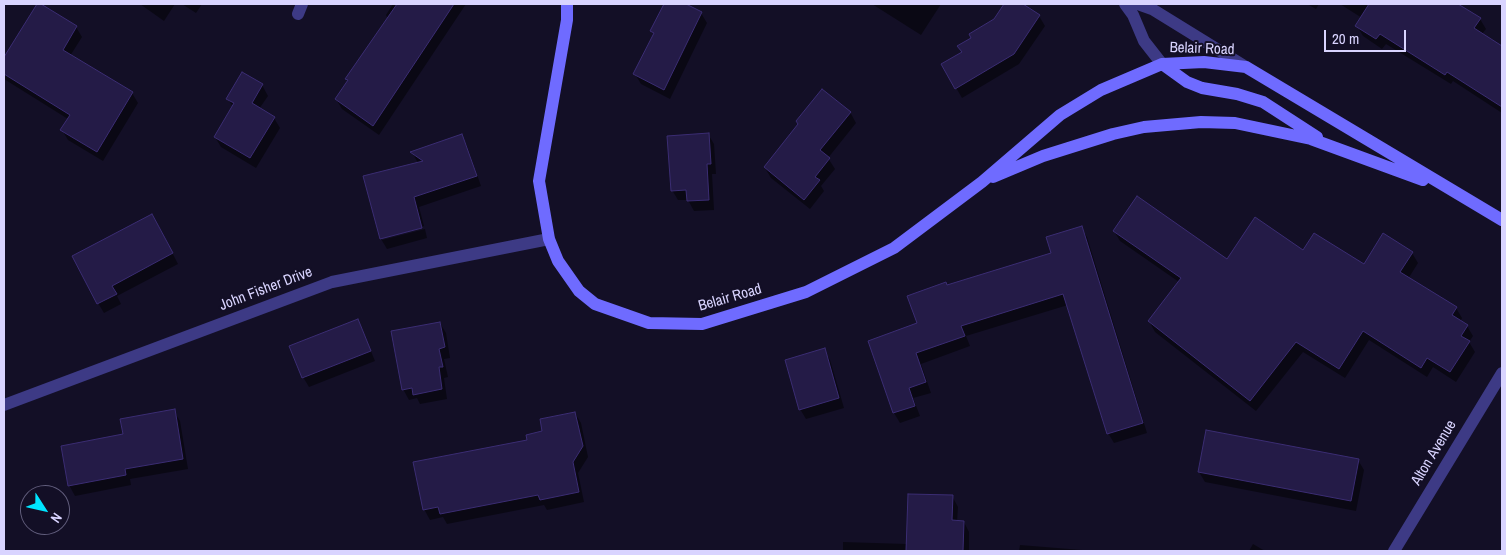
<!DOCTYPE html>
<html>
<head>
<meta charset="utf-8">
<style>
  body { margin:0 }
  #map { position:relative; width:1506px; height:555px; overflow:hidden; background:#130f26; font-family:"Archivo Narrow",sans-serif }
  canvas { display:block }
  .frame { position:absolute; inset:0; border:5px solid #d9d4ff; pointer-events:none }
  .north { position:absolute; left:20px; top:485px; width:50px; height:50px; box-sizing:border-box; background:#130f26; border:1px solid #625e7d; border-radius:50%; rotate:125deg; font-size:14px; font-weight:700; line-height:20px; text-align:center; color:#d9d4ff }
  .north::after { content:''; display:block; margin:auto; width:18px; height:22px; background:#00e5ff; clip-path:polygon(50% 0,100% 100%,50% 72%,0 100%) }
  .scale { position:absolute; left:1324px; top:30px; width:82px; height:22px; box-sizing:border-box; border:2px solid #d9d4ff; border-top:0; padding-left:6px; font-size:15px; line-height:18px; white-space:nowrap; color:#d9d4ff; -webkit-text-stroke:4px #130f26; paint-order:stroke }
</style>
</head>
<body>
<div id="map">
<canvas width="1506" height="555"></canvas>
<div class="frame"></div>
<div class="north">N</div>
<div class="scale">20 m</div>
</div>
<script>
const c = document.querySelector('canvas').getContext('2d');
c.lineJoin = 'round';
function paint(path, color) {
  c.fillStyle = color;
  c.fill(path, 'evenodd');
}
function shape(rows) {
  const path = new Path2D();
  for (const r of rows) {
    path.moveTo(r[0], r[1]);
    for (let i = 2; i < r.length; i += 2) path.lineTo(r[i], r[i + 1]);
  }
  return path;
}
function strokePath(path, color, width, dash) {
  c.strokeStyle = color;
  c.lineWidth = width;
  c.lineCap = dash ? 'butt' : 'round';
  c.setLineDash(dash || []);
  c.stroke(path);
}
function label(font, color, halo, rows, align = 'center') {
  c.font = font + ' "Archivo Narrow",sans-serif';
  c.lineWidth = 4;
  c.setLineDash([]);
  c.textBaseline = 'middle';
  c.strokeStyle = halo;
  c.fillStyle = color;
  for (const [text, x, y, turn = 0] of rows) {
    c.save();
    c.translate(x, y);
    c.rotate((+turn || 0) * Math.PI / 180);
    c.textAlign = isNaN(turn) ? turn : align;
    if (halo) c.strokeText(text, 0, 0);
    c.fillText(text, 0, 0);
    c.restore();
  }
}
const shadow = shape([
  [38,4,76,27,82,37,70,56,132,93,138,103,103,161,68,140,62,130,68,119,4,79,4,59],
  [140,4,175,4,164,21],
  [182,4,202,4,196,13],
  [393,4,466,4,379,135,342,109,336,99,349,82,347,79,388,19,386,15],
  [665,4,683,4,701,13,707,23,670,99,641,84,635,74,654,35,652,31],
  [872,4,941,4,921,35],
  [1006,4,1020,4,1039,16,1045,26,1019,64,962,98,943,65,963,53,973,38,995,20],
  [1307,4,1319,4,1316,9],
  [1340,4,1456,4,1480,19,1486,29,1482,34,1502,47,1502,113,1453,81,1451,84,1386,44,1382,49,1363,36,1357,26,1362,18],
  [262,85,268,96,259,109,274,118,280,128,256,168,221,147,215,137,233,107,228,99],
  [850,112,856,123,828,158,835,169,821,186,824,191,810,209,771,178,765,168,799,125],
  [708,134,714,144,716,174,712,174,714,210,694,211,688,200,678,200,672,190],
  [462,136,467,146,481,186,419,207,424,226,382,237,382,240,425,229,427,238,387,249,381,239,365,177,418,163,412,152],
  [158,225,178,264,117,296,121,304,104,313,98,303],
  [1081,227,1087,237,1147,433,1114,443,1108,433,1068,305,966,336,970,346,921,364,931,393,913,398,920,416,900,423,894,413,869,342,919,324,947,287,1052,254],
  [1114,231,1227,261,1303,251,1364,266,1412,253,1418,263,1408,279,1456,308,1462,318,1460,322,1467,326,1473,336,1469,342,1475,352,1456,382,1433,367,1427,377,1369,340,1345,378,1303,352,1256,411,1155,332,1149,321,1179,282,1120,241],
  [358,320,375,361,309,387,303,377],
  [440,323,446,333,450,358,444,359,448,377,444,378,447,399,420,404,417,398,409,400,403,389],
  [824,350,830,360,844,408,806,419,800,409],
  [174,411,180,421,188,469,130,479,131,485,75,496,69,485,124,435],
  [575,413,581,423,588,457,578,473,584,502,547,510,544,505,447,524,443,517,430,520,424,509],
  [1358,460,1364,470,1356,511,1205,482,1199,472],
  [952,496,958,507,957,522,964,522,969,532,969,551,843,551,843,542,907,544],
  [1253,544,1265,551,1249,551],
  [1020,545,1094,551,1019,551]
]);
const building = shape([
  [37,4,41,4,77,26,63,50,133,92,97,152,60,130,70,115,4,74,4,57,37,4],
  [397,4,454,4,373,126,335,99,348,80,345,79,397,4],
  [664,4,686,4,702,12,664,90,633,74,654,33,650,31,664,4],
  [1004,4,1023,4,1040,15,1014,54,955,89,941,64,962,52,957,46,971,38,969,34,994,19,1004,4],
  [1369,4,1458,4,1481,18,1474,28,1502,46,1502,107,1447,72,1445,75,1380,34,1376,39,1355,26,1369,4],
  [242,72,263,84,252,103,275,117,250,158,214,137,234,103,226,99,242,72],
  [822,89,851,112,820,150,830,158,815,177,820,180,804,200,764,167,798,124,796,121,822,89],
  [709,133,711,164,707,164,709,200,687,201,686,190,671,191,667,136,709,133],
  [462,134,477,176,414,197,422,228,380,239,363,176,423,161,410,152,462,134],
  [1137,196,1227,259,1255,217,1303,250,1314,233,1364,264,1383,233,1413,252,1400,272,1457,307,1452,315,1468,325,1461,336,1470,341,1450,372,1427,358,1421,368,1363,331,1339,369,1296,342,1250,401,1148,321,1181,278,1113,231,1137,196],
  [152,214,173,253,112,286,117,294,97,304,72,256,152,214],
  [1082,226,1143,423,1107,434,1063,294,961,326,965,336,916,353,926,382,909,388,915,406,893,413,868,341,917,323,907,296,946,282,947,285,1051,253,1046,237,1082,226],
  [358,319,371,351,302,378,289,346,358,319],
  [440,322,445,347,439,349,443,367,439,367,442,389,413,395,412,388,402,390,391,331,440,322],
  [825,348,839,398,799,410,785,360,825,348],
  [175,409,183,459,125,469,126,475,68,486,61,446,123,434,120,419,175,409],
  [575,412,583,446,573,462,579,492,540,500,538,495,440,514,438,507,423,510,413,462,527,440,526,435,542,431,540,419,575,412],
  [1206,430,1359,459,1351,501,1198,472,1206,430],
  [908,494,953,495,952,520,964,521,963,551,906,551,908,494]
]);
const street = shape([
  [1125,4,1133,15,1144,41,1162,64],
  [1138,4,1152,9,1246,67],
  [298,14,302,4],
  [4,405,332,282,549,239],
  [1394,551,1502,373]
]);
const secondary = shape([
  [567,4,567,20,539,181,549,239,558,261,579,291,595,304,649,323,702,324,806,292,894,248,982,182,1060,115,1101,90,1162,64,1204,62,1246,67,1502,220],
  [1162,64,1187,82,1202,88,1237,94,1263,102,1317,137],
  [993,177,1043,156,1113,134,1144,127,1201,122,1235,123,1311,139,1423,180]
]);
const streetNames = [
  ["Belair Road",1202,49,2],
  ["John Fisher Drive",266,289,-21],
  ["Belair Road",730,298,-16],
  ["Alton Avenue",1434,453,-59]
];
paint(shadow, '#0007');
paint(building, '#241b47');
strokePath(building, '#3b2d73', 1);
strokePath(street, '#3d3a85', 12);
strokePath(secondary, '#6f6bff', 12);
label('15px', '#d9d4ff', '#130f26', streetNames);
</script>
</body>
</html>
